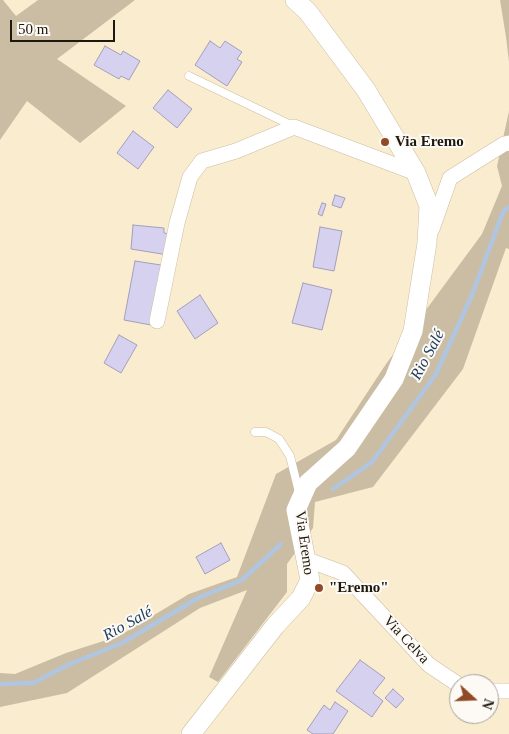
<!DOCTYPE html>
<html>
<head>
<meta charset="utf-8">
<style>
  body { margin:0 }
  #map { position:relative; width:509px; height:734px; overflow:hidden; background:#faeccf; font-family:"Times New Roman",serif }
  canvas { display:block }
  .north { position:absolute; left:449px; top:674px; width:50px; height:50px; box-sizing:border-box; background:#fdfaf5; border:1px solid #a4a099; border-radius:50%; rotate:110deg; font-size:14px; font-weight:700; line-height:20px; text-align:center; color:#1e190f }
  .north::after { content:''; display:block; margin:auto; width:18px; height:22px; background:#914a26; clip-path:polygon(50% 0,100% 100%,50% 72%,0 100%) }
  .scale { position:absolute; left:10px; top:20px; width:105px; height:22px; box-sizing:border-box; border:2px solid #1e190f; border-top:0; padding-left:6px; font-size:15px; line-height:18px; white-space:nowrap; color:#1e190f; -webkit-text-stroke:4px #fdfaf5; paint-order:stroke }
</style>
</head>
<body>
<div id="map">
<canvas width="509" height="734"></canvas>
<div class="north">N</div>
<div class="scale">50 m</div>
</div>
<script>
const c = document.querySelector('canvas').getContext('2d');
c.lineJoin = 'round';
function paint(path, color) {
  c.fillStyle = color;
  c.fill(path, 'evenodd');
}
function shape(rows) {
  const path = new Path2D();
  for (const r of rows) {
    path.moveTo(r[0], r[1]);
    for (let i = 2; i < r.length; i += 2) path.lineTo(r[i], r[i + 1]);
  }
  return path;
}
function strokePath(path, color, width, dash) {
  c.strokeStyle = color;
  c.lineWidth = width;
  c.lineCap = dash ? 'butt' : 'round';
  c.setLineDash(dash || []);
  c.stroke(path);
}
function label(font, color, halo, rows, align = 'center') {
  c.font = font + ' "Times New Roman",serif';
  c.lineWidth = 4;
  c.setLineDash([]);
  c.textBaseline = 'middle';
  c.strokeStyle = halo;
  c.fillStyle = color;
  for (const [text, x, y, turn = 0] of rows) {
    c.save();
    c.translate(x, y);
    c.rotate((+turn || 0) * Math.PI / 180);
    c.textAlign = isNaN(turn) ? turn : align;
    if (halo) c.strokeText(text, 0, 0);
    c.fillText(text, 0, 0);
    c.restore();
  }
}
const green = shape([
  [0,0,3,0,16,16,38,0,135,0,57,59,126,106,80,143,27,101,0,140],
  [500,0,509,0,509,62,506,37],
  [509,111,509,249,506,248,463,369,373,487,315,502,313,528,287,564,287,592,218,682,209,677,247,590,200,608,67,693,0,707,0,673,15,674,66,653,119,636,189,594,237,577,276,474,336,440,386,364,482,234,502,186,497,166]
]);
const stream = shape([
  [333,489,372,462,436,374,472,295,503,212,509,207],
  [0,684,33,683,70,664,122,643,198,598,242,580,281,544]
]);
const building = shape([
  [210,41,220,48,225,41,242,52,237,59,242,62,227,86,195,65,210,41],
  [105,46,121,55,123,51,140,61,129,80,121,76,119,79,94,65,105,46],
  [168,90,192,109,177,128,153,108,168,90],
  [133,131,154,147,138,169,117,153,133,131],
  [335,195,345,198,341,208,332,205,335,195],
  [322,203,326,204,322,216,318,214,322,203],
  [133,225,164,228,164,233,170,234,168,255,131,249,133,225],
  [320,227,342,231,334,271,313,267,320,227],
  [135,261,161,265,151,325,124,320,135,261],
  [303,283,332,290,322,330,292,323,303,283],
  [200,295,218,323,195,339,177,311,200,295],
  [119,335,137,345,121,373,104,363,119,335],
  [221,543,230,560,205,574,196,557,221,543],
  [360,660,385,678,373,693,383,701,372,717,336,691,360,660],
  [393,689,404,699,396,708,385,698,393,689],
  [335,702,348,711,333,734,313,734,307,730,324,705,330,710,335,702]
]);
const service = shape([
  [189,76,293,126],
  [255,432,266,432,279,439,290,456,299,492]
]);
const minor = shape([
  [432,229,450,178,504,144,509,143],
  [157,321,177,223,190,177,202,161,236,151,294,127,416,173],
  [308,560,343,573,429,665,459,685],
  [489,691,509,691]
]);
const tertiary = shape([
  [191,734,275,626,301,598,310,580,296,510,308,483,347,448,394,379,413,331,427,243,429,206,416,173,366,90,308,12,295,0]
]);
const markers = [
  [385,142,5,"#914a26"],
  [319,588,5,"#914a26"]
];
const poiNames = [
  ["Via Eremo",395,142],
  ["\"Eremo\"",329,588]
];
const streetNames = [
  ["Via Eremo",304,543,82],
  ["Via Celva",406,640,47]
];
const waterNames = [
  ["Rio Salé",428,355,-62],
  ["Rio Salé",128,624,-29]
];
paint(green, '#cabda4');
strokePath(stream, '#b0c5df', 4.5);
paint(building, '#d5d1ee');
strokePath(building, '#a39fbb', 1);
strokePath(service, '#ccbea2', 9);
strokePath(minor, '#ccbea2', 16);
strokePath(tertiary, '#ccbea2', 20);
strokePath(service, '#fff', 8);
strokePath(minor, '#fff', 15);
strokePath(tertiary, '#fff', 19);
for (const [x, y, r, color] of markers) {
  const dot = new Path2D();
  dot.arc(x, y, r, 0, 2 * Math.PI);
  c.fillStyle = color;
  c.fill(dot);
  strokePath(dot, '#fdfaf5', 2);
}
label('bold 15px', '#1e190f', '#fdfaf5', poiNames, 'left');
label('15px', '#1e190f', '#fdfaf5', streetNames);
label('italic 16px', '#1d3d61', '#fdfaf5', waterNames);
</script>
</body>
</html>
